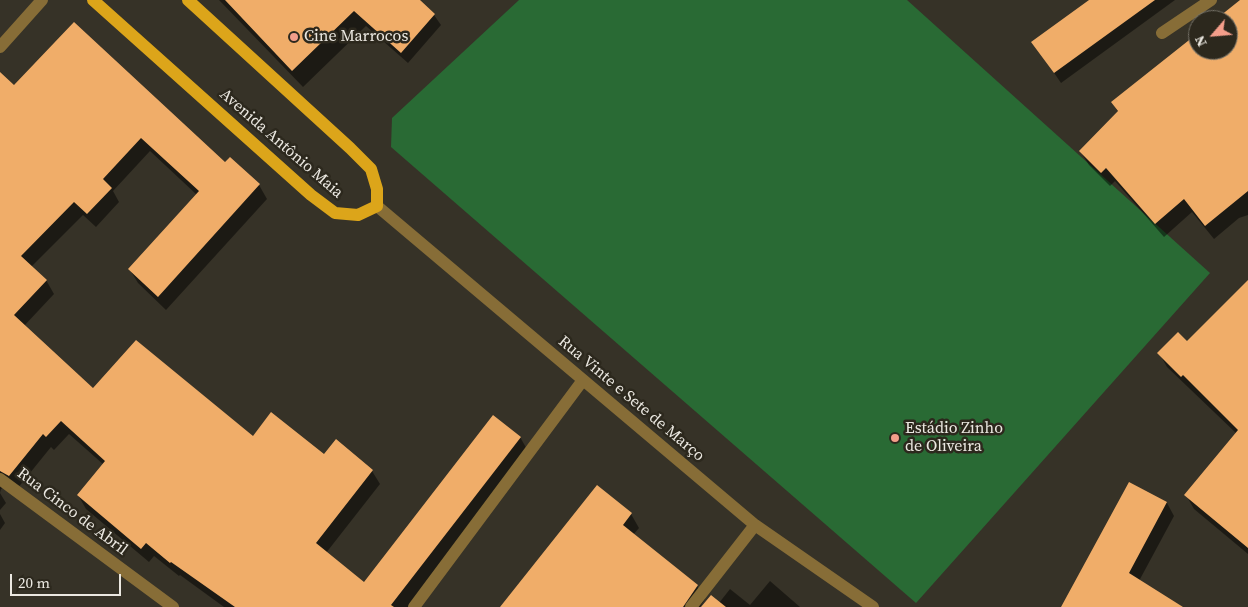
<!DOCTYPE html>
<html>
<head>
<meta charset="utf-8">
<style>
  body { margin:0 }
  #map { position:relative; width:1248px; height:607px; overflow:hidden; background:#363227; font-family:"Source Serif 4",serif }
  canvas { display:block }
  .north { position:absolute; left:1188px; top:10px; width:50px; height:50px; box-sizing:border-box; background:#2c281d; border:1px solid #78756b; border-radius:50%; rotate:243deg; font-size:14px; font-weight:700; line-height:20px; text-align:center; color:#ebe8e1 }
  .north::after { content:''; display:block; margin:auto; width:18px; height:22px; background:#f49e8a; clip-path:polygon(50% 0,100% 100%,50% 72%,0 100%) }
  .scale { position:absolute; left:10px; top:574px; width:111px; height:22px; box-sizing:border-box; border:2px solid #ebe8e1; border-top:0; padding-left:6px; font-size:15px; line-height:18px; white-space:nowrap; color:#ebe8e1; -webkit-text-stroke:4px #2c281d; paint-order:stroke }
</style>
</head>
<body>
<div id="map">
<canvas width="1248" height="607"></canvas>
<div class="north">N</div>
<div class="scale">20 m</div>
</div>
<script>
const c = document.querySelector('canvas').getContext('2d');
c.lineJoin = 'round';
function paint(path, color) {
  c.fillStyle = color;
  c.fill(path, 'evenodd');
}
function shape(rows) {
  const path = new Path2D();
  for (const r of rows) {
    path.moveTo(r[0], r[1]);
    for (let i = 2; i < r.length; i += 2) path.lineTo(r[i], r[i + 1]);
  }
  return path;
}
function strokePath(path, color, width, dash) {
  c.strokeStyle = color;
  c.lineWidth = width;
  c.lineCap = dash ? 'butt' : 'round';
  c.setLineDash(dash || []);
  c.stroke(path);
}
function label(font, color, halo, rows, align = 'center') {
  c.font = font + ' "Source Serif 4",serif';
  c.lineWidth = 5;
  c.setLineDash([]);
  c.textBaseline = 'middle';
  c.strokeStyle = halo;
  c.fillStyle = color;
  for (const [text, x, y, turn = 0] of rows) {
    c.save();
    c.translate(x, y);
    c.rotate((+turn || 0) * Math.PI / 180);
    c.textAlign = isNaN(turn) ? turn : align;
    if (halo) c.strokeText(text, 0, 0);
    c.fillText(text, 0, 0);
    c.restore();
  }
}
const green = shape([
  [519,0,907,0,1210,273,916,603,391,147,392,118]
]);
const shadow = shape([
  [219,0,418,0,434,15,441,25,408,63,366,26,303,87],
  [1091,0,1175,0,1061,83,1033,42],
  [1242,0,1248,0,1248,215,1239,218,1214,239,1192,212,1164,237,1115,181,1110,186,1089,165,1080,151,1118,112,1112,102,1198,35,1198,50,1228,50,1228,20,1217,20],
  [0,74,14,87,225,164,259,185,267,199,166,310,138,283,130,270,197,195,150,151,113,191,119,202,96,227,83,215,31,267,46,280,54,294,24,326,94,389,253,438,324,456,336,441,372,471,380,484,326,553,364,584,520,437,528,451,415,607,224,607,180,575,179,576,154,556,149,562,86,509,78,495,104,465,69,434,54,450,51,447,17,489,9,484,1,489,0,493,6,503,0,510],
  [1248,282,1248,554,1194,509,1186,495,1237,434,1167,367,1159,353,1187,343],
  [1130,483,1167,503,1174,516,1139,581,1180,607,1062,607],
  [0,514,5,523,0,530],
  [631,514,639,528,633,535,697,586,705,599,700,607,502,607],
  [770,581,800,607,703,607,719,603,730,589,750,605]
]);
const building = shape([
  [225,0,420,0,435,14,401,53,354,11,292,71],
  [1089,0,1155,0,1054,73,1031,42],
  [1240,0,1248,0,1248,191,1205,226,1184,199,1155,224,1106,168,1101,173,1079,151,1118,111,1111,102,1198,33,1198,50,1228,50,1228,20,1215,20],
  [74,22,225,162,230,157,260,184,158,297,128,269,199,191,141,138,103,179,112,188,87,214,74,202,21,256,47,280,14,315,93,388,136,340,253,436,271,412,324,454,336,439,373,470,316,543,364,582,493,415,521,437,391,605,394,607,235,607,171,562,170,563,146,543,141,549,77,495,105,461,61,421,46,437,43,434,9,476,0,471,0,72,14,85],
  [1248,280,1248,548,1184,495,1238,430,1183,375,1181,377,1157,353,1178,332,1187,341],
  [1129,482,1167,502,1129,573,1183,607,1061,607],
  [597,485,632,513,623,525,698,585,683,607,500,607],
  [711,595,726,607,701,607]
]);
const minor = shape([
  [1162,33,1211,0],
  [0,47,42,0],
  [377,206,755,525,873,607],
  [0,479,173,607],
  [414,607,583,380],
  [691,607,755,525]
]);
const major = shape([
  [93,0,311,195,335,213,358,215,377,206,377,189,371,169,350,148,188,0]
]);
const markers = [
  [294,37,5,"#f49e8a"],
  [895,438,5,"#f49e8a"]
];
const poiNames = [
  ["Cine Marrocos",304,37],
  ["Estádio Zinho",905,429],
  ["de Oliveira",905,447]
];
const streetNames = [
  ["Avenida Antônio Maia",281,144,41],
  ["Rua Vinte e Sete de Março",631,399,40],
  ["Rua Cinco de Abril",72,512,37]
];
paint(green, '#296a34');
paint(shadow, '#0007');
paint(building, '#f0ad69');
strokePath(minor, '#876d37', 12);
strokePath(major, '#dca51a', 12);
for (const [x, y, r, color] of markers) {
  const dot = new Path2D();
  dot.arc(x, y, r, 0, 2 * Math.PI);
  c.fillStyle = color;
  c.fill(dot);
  strokePath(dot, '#2c281d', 2);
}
label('16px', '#ebe8e1', '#2c281d', poiNames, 'left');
label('16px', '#ebe8e1', '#2c281d', streetNames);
</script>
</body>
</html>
